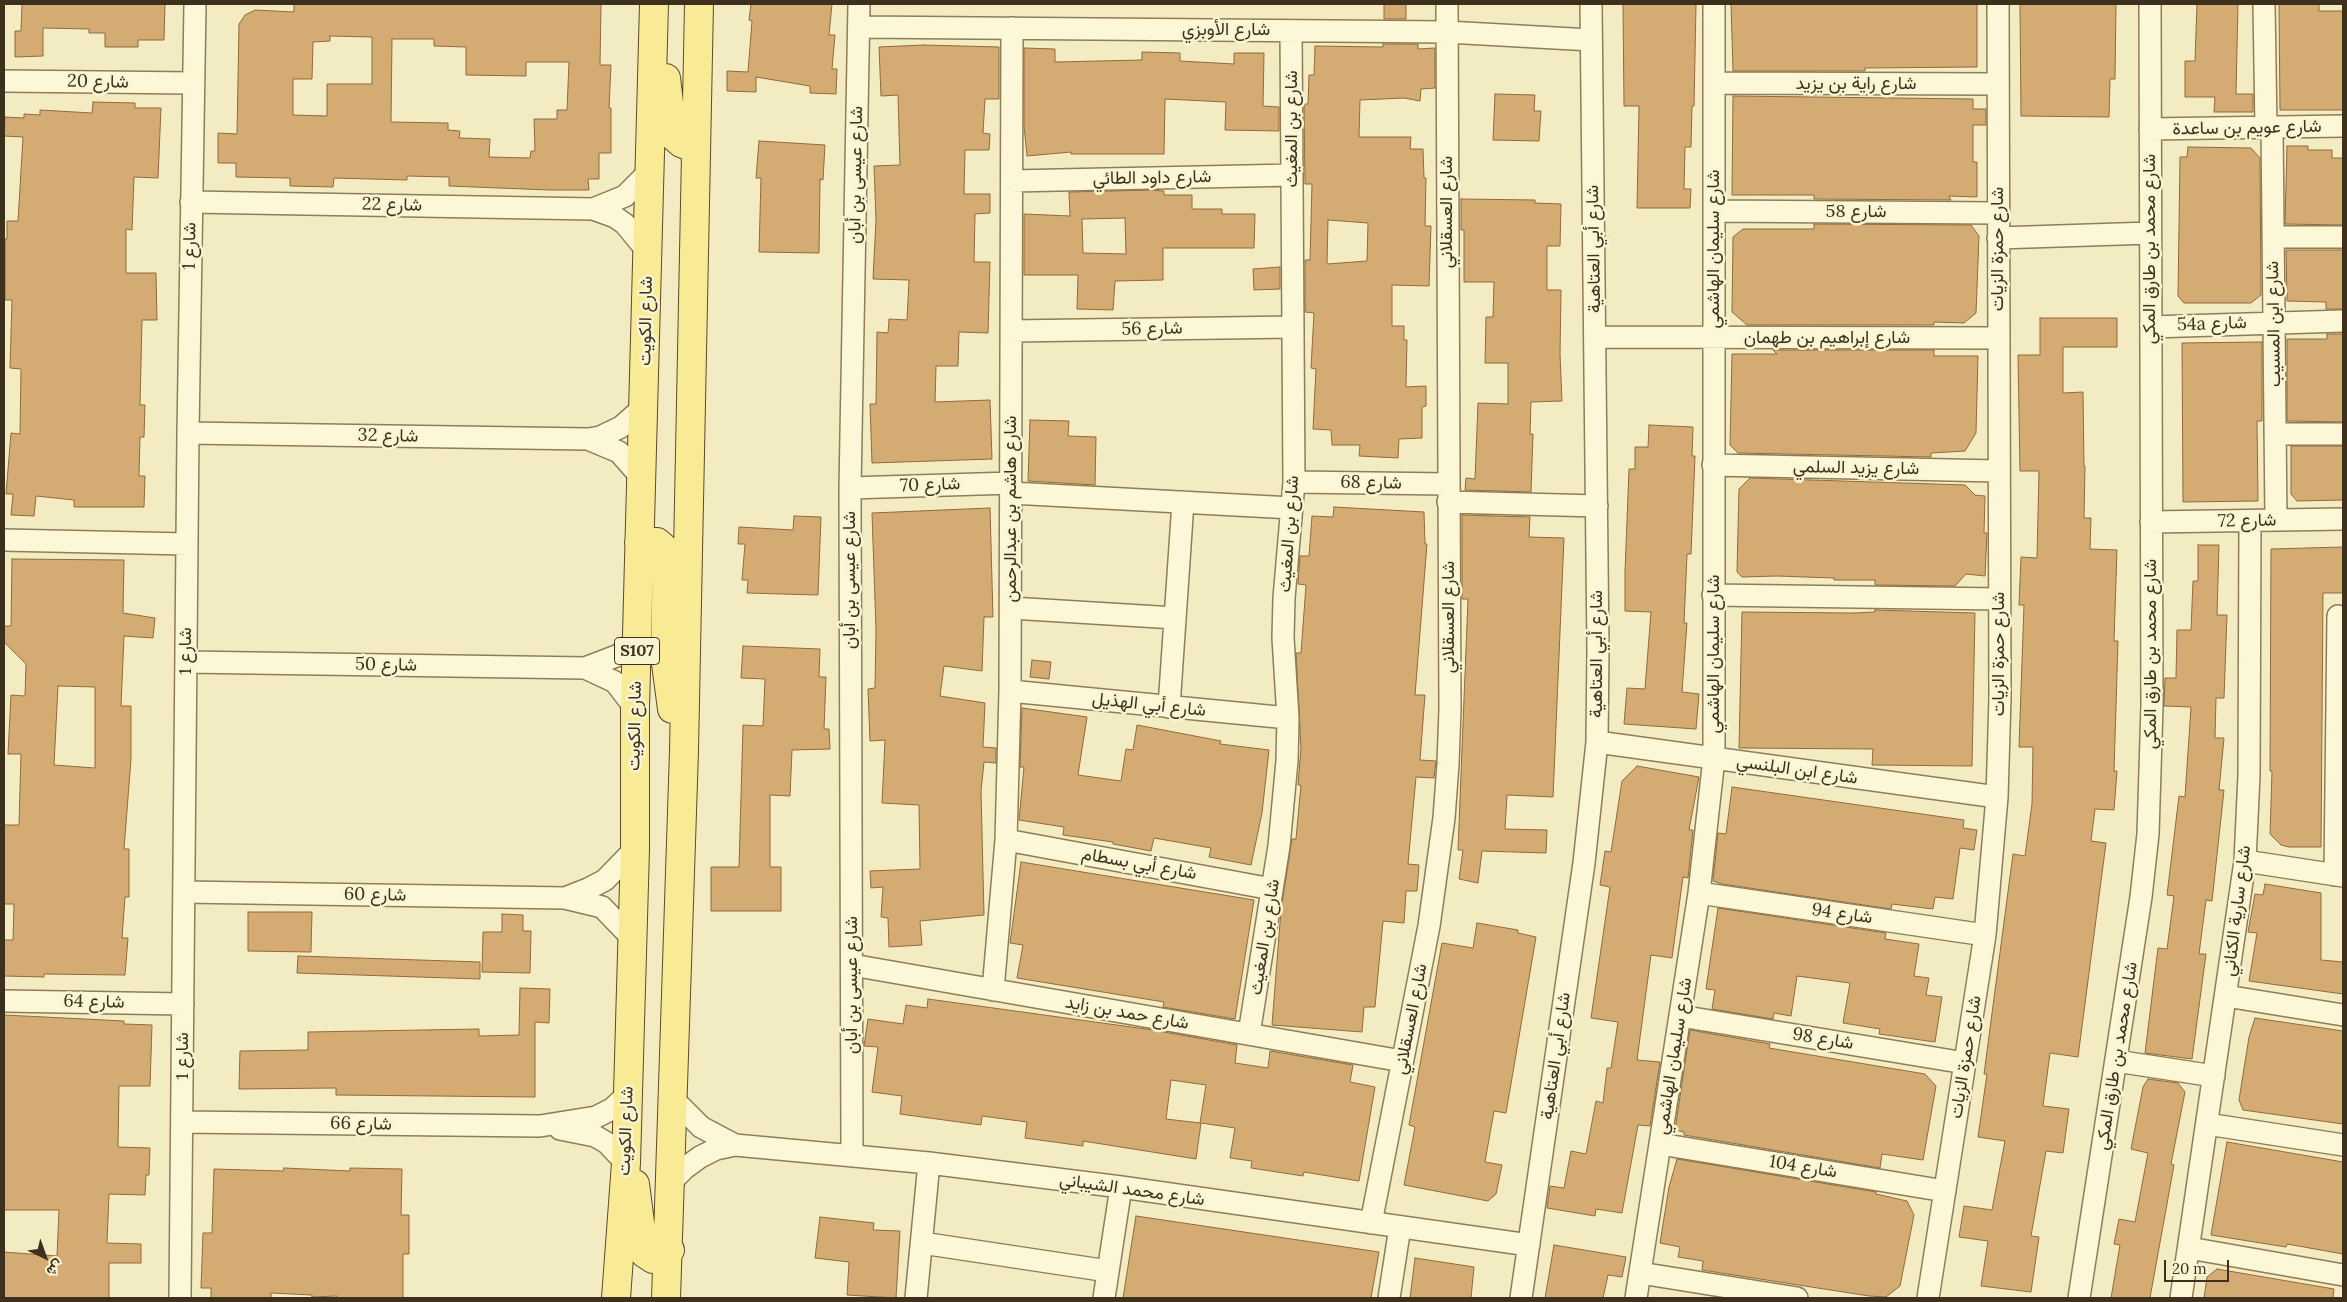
<!DOCTYPE html>
<html>
<head>
<meta charset="utf-8">
<style>
  body { margin:0 }
  #map { position:relative; width:2347px; height:1302px; overflow:hidden; background:#f3ecc2; font-family:Lora,Vazirmatn,serif }
  canvas { display:block }
  .frame { position:absolute; inset:0; border:5px solid #3d311d; pointer-events:none }
  .north { position:absolute; left:20px; top:1232px; width:50px; height:50px; -webkit-text-stroke:4px #f9f4d2; paint-order:stroke; rotate:138deg; font-size:14px; font-weight:700; line-height:20px; text-align:center; color:#3d311d }
  .north::after { content:''; display:block; margin:auto; width:18px; height:22px; background:#3d311d; clip-path:polygon(50% 0,100% 100%,50% 72%,0 100%) }
  .scale { position:absolute; left:2164px; top:1260px; width:65px; height:22px; box-sizing:border-box; border:2px solid #3d311d; border-top:0; padding-left:6px; font-size:15px; line-height:18px; white-space:nowrap; color:#3d311d; -webkit-text-stroke:4px #f9f4d2; paint-order:stroke }
</style>
</head>
<body>
<div id="map">
<canvas width="2347" height="1302"></canvas>
<div class="frame"></div>
<div class="north">ش</div>
<div class="scale">20 m</div>
</div>
<script>
const c = document.querySelector('canvas').getContext('2d');
c.lineJoin = 'round';
function paint(path, color) {
  c.fillStyle = color;
  c.fill(path, 'evenodd');
}
function shape(rows) {
  const path = new Path2D();
  for (const r of rows) {
    path.moveTo(r[0], r[1]);
    for (let i = 2; i < r.length; i += 2) path.lineTo(r[i], r[i + 1]);
  }
  return path;
}
function strokePath(path, color, width, dash) {
  c.strokeStyle = color;
  c.lineWidth = width;
  c.lineCap = dash ? 'butt' : 'round';
  c.setLineDash(dash || []);
  c.stroke(path);
}
function label(font, color, halo, rows, align = 'center') {
  c.font = font + ' Lora,Vazirmatn,serif';
  c.lineWidth = 5;
  c.setLineDash([]);
  c.textBaseline = 'middle';
  c.strokeStyle = halo;
  c.fillStyle = color;
  for (const [text, x, y, turn = 0] of rows) {
    c.save();
    c.translate(x, y);
    c.rotate((+turn || 0) * Math.PI / 180);
    c.textAlign = isNaN(turn) ? turn : align;
    if (halo) c.strokeText(text, 0, 0);
    c.fillText(text, 0, 0);
    c.restore();
  }
}
const building = shape([
  [22,4,165,4,164,40,138,40,138,47,105,47,105,33,89,33,89,29,43,28,43,56,15,57,15,31,21,31,22,4],
  [294,4,601,4,600,65,611,65,609,108,611,108,611,153,599,153,599,179,588,179,589,190,550,190,449,186,449,177,407,176,407,180,334,178,333,187,290,186,290,178,236,177,236,163,218,163,218,133,237,134,239,24,245,15,255,10,294,12,294,4],
  [330,36,372,37,372,84,327,84,327,116,293,115,293,79,312,79,313,42,330,41,330,36],
  [392,39,434,39,434,46,466,47,466,75,526,76,526,62,569,62,567,110,557,110,557,119,534,119,535,151,531,151,530,158,489,157,490,139,459,138,460,131,448,130,448,123,391,122,392,39],
  [751,4,832,4,829,35,835,35,832,69,837,69,836,94,810,93,810,86,756,77,756,92,727,91,727,71,748,72,752,21,749,20,751,4],
  [1384,4,1406,4,1406,19,1384,19,1384,4],
  [1623,4,1696,4,1694,106,1692,106,1691,147,1685,147,1684,189,1691,189,1690,208,1637,208,1639,106,1624,106,1623,4],
  [1731,4,1977,4,1977,67,1865,68,1865,71,1733,71,1731,4],
  [2020,4,2116,4,2115,79,2110,79,2109,117,2021,116,2020,4],
  [2197,4,2238,4,2236,94,2253,94,2253,112,2214,112,2215,97,2185,97,2185,61,2195,61,2197,4],
  [2279,4,2319,4,2319,11,2343,11,2343,110,2280,110,2279,4],
  [1383,44,1418,44,1418,49,1435,48,1435,88,1421,89,1420,101,1404,98,1360,100,1359,137,1411,137,1410,149,1423,149,1424,178,1426,178,1425,226,1431,226,1429,286,1392,285,1392,326,1404,326,1404,340,1407,340,1406,387,1426,386,1426,406,1422,407,1422,438,1399,439,1398,458,1359,456,1360,445,1332,445,1331,430,1313,429,1316,369,1311,368,1314,313,1305,312,1305,260,1310,260,1312,184,1305,184,1304,107,1305,104,1308,104,1309,75,1314,75,1315,46,1383,47,1383,44],
  [1328,220,1368,223,1367,261,1327,264,1328,220],
  [924,45,999,47,999,99,985,99,983,133,990,134,989,150,965,150,964,194,990,194,990,213,975,214,974,262,990,262,988,333,959,332,958,366,936,366,935,402,990,400,992,459,872,463,870,404,876,404,877,332,888,333,889,319,907,320,909,280,873,279,876,220,874,166,900,165,898,95,881,96,879,47,924,45],
  [1024,48,1055,49,1055,62,1142,60,1142,52,1180,53,1180,61,1234,64,1234,53,1264,53,1263,106,1279,107,1279,131,1225,130,1226,102,1165,99,1164,154,1071,154,1071,152,1027,156,1024,126,1024,48],
  [1495,94,1535,95,1534,111,1541,111,1539,141,1493,140,1495,94],
  [1733,96,1973,99,1973,109,1986,109,1986,125,1973,125,1973,162,1977,162,1977,197,1949,196,1951,200,1814,199,1814,195,1732,195,1733,96],
  [93,102,135,103,135,108,161,108,158,178,134,177,132,230,126,229,126,273,156,273,157,320,142,320,140,405,145,405,144,437,140,437,139,476,145,476,144,507,74,507,74,500,36,496,34,516,11,515,13,494,6,494,11,433,20,434,21,369,10,368,12,300,5,300,5,239,7,239,7,221,18,221,23,137,4,136,5,117,24,118,24,114,40,115,40,110,92,113,93,102],
  [759,141,825,145,823,180,820,179,819,253,759,252,761,178,756,178,759,141],
  [2287,146,2308,146,2308,150,2332,150,2332,158,2343,158,2343,225,2285,224,2287,146],
  [2188,147,2251,148,2260,158,2261,295,2251,303,2184,303,2178,296,2180,157,2187,157,2188,147],
  [1152,190,1164,191,1164,195,1192,195,1192,209,1222,209,1222,214,1255,214,1254,248,1163,248,1163,280,1115,281,1113,310,1077,309,1078,275,1024,275,1024,214,1070,216,1069,192,1152,190],
  [1125,218,1126,254,1083,253,1082,219,1125,218],
  [1461,199,1535,200,1535,203,1561,204,1560,246,1547,246,1547,290,1561,290,1560,354,1562,401,1531,402,1530,434,1533,434,1531,492,1465,490,1466,478,1475,479,1478,403,1508,404,1508,363,1485,363,1486,317,1493,317,1494,282,1464,282,1464,230,1461,230,1461,199],
  [1814,224,1971,225,1979,236,1976,313,1964,323,1934,322,1934,325,1747,325,1732,312,1733,237,1743,229,1814,229,1814,224],
  [2343,250,2343,309,2326,309,2326,302,2287,301,2286,250,2343,250],
  [1280,267,1280,289,1254,290,1253,269,1280,267],
  [2040,318,2117,318,2117,347,2063,347,2063,393,2083,392,2084,466,2085,466,2084,518,2091,518,2090,549,2117,550,2114,641,2118,641,2114,771,2117,771,2114,810,2095,809,2091,841,2106,843,2078,1057,2050,1053,2043,1106,2069,1109,2063,1153,2046,1151,2031,1236,2039,1237,2031,1292,1981,1286,1988,1241,1959,1237,1964,1206,1992,1210,2005,1141,1978,1137,1987,1074,1984,1074,2013,854,2025,856,2032,804,2033,747,2019,747,2024,605,2019,605,2021,557,2037,558,2039,471,2020,471,2018,355,2040,355,2040,318],
  [2327,334,2343,334,2343,422,2287,421,2287,339,2327,339,2327,334],
  [2262,342,2262,421,2257,421,2258,501,2183,502,2182,343,2262,342],
  [1773,350,1934,350,1934,356,1978,356,1976,433,1965,451,1931,453,1931,457,1738,453,1730,445,1732,354,1777,354,1773,350],
  [1030,420,1069,421,1068,436,1096,437,1095,485,1028,481,1030,420],
  [1649,425,1693,427,1692,456,1695,456,1691,554,1687,554,1684,623,1687,623,1682,692,1699,694,1696,729,1624,724,1627,688,1645,689,1651,612,1625,611,1625,572,1629,469,1635,469,1635,447,1648,447,1649,425],
  [2291,446,2343,446,2343,500,2297,501,2291,494,2291,446],
  [1750,478,1965,485,1975,495,1985,496,1984,533,1987,533,1985,576,1966,574,1955,586,1875,585,1875,580,1834,580,1834,578,1777,576,1742,577,1737,572,1739,489,1750,478],
  [1334,507,1424,512,1425,544,1427,544,1415,695,1425,695,1420,760,1436,761,1434,778,1416,777,1408,864,1419,865,1417,891,1406,891,1404,923,1383,921,1375,1007,1364,1007,1362,1032,1272,1025,1281,910,1292,839,1296,839,1301,785,1298,785,1301,748,1296,653,1301,653,1306,585,1298,584,1300,556,1309,556,1312,516,1333,517,1334,507],
  [990,508,993,617,984,617,982,671,944,666,940,696,985,703,983,747,996,748,996,763,984,762,981,791,984,915,920,921,922,945,889,947,888,918,881,917,883,887,871,888,870,871,920,869,919,805,882,803,885,740,870,741,868,689,875,688,876,630,872,513,990,508],
  [1462,515,1530,517,1529,537,1564,538,1553,797,1507,795,1505,829,1547,830,1546,853,1482,851,1478,883,1459,879,1463,850,1458,850,1468,599,1462,599,1462,515],
  [794,516,821,517,818,595,747,593,748,580,742,580,745,544,738,544,739,527,793,530,794,516],
  [2198,545,2219,545,2217,615,2227,615,2224,698,2216,698,2215,738,2224,738,2219,790,2224,790,2212,901,2206,900,2199,954,2206,954,2192,1059,2145,1053,2158,948,2167,949,2174,896,2167,895,2179,796,2185,797,2191,707,2164,706,2165,678,2176,678,2177,630,2191,630,2193,581,2198,581,2198,545],
  [2343,547,2343,593,2323,593,2321,847,2289,847,2281,845,2270,834,2272,771,2270,771,2271,549,2343,547],
  [12,559,124,560,123,613,155,618,153,638,124,636,121,706,131,706,131,759,124,849,129,849,129,897,125,897,122,938,128,938,125,975,44,974,44,977,4,976,4,940,13,940,14,904,4,904,4,825,19,825,21,754,8,754,11,695,25,696,26,664,4,642,4,626,11,626,12,559],
  [58,686,95,687,95,768,54,765,58,686],
  [1875,610,1975,613,1972,766,1872,765,1873,749,1739,748,1742,612,1854,613,1875,612,1875,610],
  [743,646,820,649,819,677,826,677,824,729,829,729,830,749,792,750,790,796,770,795,770,867,781,867,781,911,711,911,711,867,739,867,743,725,763,726,765,679,741,678,743,646],
  [1032,660,1051,662,1049,679,1030,677,1032,660],
  [1022,708,1087,717,1078,775,1121,781,1126,749,1133,750,1137,725,1221,741,1220,744,1269,750,1262,813,1251,865,1209,857,1211,848,1154,838,1151,851,1113,844,1113,842,1063,835,1064,827,1019,820,1024,767,1020,767,1022,708],
  [1637,766,1699,777,1689,830,1693,830,1688,878,1683,877,1672,958,1651,955,1637,1060,1660,1062,1650,1126,1638,1125,1622,1213,1596,1209,1595,1216,1547,1208,1550,1186,1564,1188,1571,1151,1586,1154,1596,1101,1603,1103,1607,1068,1611,1068,1618,1022,1591,1018,1610,887,1600,885,1605,851,1611,852,1622,781,1637,766],
  [1732,787,1964,820,1963,828,1977,830,1974,850,1960,848,1953,899,1935,897,1933,909,1892,904,1891,909,1722,884,1713,881,1718,833,1726,834,1732,787],
  [1021,862,1254,900,1235,1019,1163,1007,1164,1002,1017,978,1023,945,1010,943,1021,862],
  [2265,884,2321,893,2321,960,2343,962,2343,994,2249,981,2257,933,2248,932,2255,894,2263,895,2265,884],
  [1718,908,1886,933,1885,939,1919,944,1914,976,1929,978,1926,995,1942,997,1935,1042,1879,1034,1880,1029,1843,1023,1850,983,1797,976,1791,1016,1774,1013,1773,1019,1712,1009,1715,990,1706,989,1718,908],
  [248,912,312,912,311,952,248,951,248,912],
  [502,914,523,915,523,931,531,931,530,973,482,972,483,932,502,932,502,914],
  [1477,923,1518,930,1518,933,1536,937,1506,1113,1494,1111,1485,1162,1502,1165,1496,1194,1488,1201,1404,1185,1415,1127,1409,1125,1442,943,1473,948,1477,923],
  [298,956,480,962,480,979,297,973,298,956],
  [520,988,550,989,549,1023,535,1022,535,1097,336,1095,336,1088,239,1089,240,1051,308,1050,308,1032,479,1029,479,1036,519,1035,520,988],
  [928,999,1153,1030,1237,1045,1235,1063,1268,1068,1270,1051,1353,1065,1350,1082,1375,1087,1359,1181,1304,1172,1303,1176,1251,1168,1252,1161,1230,1158,1235,1128,1201,1123,1196,1159,1083,1141,1083,1146,1025,1138,1027,1122,982,1116,981,1125,900,1114,902,1096,872,1092,878,1047,864,1046,868,1019,903,1024,906,1005,927,1008,928,999],
  [1171,1080,1206,1085,1200,1123,1166,1119,1171,1080],
  [4,1015,124,1021,124,1024,152,1025,150,1086,119,1086,118,1147,150,1148,149,1175,146,1175,145,1195,109,1194,107,1243,141,1244,141,1263,109,1263,109,1298,4,1298,4,1252,57,1256,59,1210,4,1210,4,1015],
  [2255,1018,2343,1031,2343,1124,2243,1110,2239,1100,2249,1037,2255,1018],
  [1690,1030,1770,1044,1769,1048,1925,1074,1936,1086,1923,1160,1882,1154,1880,1168,1684,1135,1684,1132,1675,1130,1690,1030],
  [2148,1079,2178,1083,2185,1092,2171,1164,2174,1165,2150,1298,2111,1298,2120,1245,2114,1244,2119,1219,2135,1222,2148,1153,2131,1149,2143,1087,2148,1079],
  [2227,1142,2343,1162,2343,1254,2287,1244,2286,1247,2211,1235,2227,1142],
  [1677,1159,1876,1192,1876,1194,1907,1201,1914,1215,1900,1286,1886,1297,1869,1296,1702,1270,1703,1261,1678,1257,1680,1247,1660,1243,1669,1187,1677,1159],
  [284,1168,350,1171,350,1168,402,1169,401,1215,409,1215,409,1254,403,1254,403,1298,337,1298,337,1296,312,1297,312,1295,271,1293,271,1298,211,1298,211,1288,201,1288,203,1233,212,1233,214,1169,283,1171,284,1168],
  [1136,1216,1379,1252,1371,1298,1123,1298,1136,1216],
  [820,1217,874,1223,873,1230,900,1231,896,1298,847,1295,849,1262,815,1258,820,1217],
  [1554,1245,1626,1257,1622,1277,1608,1275,1603,1298,1545,1298,1554,1245],
  [1415,1258,1474,1267,1471,1298,1410,1298,1415,1258],
  [2217,1269,2334,1289,2333,1298,2204,1298,2207,1277,2217,1269]
]);
const minor = shape([
  [2264,4,2266,128],
  [860,27,1447,32,1591,40],
  [4,81,193,83],
  [1714,83,1998,84],
  [2272,127,2276,520],
  [2150,129,2343,126],
  [1012,181,1292,175],
  [191,202,593,209,625,196,649,172],
  [593,209,615,217,625,224,648,252],
  [1714,211,1998,213],
  [2273,237,2343,237],
  [1998,238,2150,233],
  [2151,327,2343,321],
  [1011,331,1293,327],
  [1595,337,1998,338],
  [188,433,588,439,600,437,621,427,638,412,644,402],
  [2275,434,2343,434],
  [588,439,619,452,641,477],
  [1713,465,1998,471],
  [1294,482,1448,484],
  [850,488,1011,483],
  [1011,493,1292,508],
  [1448,502,1597,506],
  [2151,522,2343,519],
  [4,540,187,544],
  [1713,595,1999,599],
  [1011,608,1175,618],
  [186,662,585,668,619,655,637,639],
  [585,668,615,682,635,708],
  [1010,691,1288,718],
  [1169,707,1183,502],
  [1597,742,1997,797],
  [1006,840,1272,889],
  [2245,861,2343,876],
  [2335,875,2338,616],
  [184,892,565,898,602,907,632,938],
  [1699,893,1985,935],
  [565,898,588,889,605,880,635,849],
  [852,965,1402,1061],
  [993,990,1006,840,1010,691,1012,28],
  [2226,996,2343,1015],
  [4,1001,183,1004],
  [1680,1016,1965,1063],
  [1249,1034,1279,846,1287,761,1288,718,1283,638,1284,598,1294,482,1291,31],
  [2116,1061,2214,1076],
  [674,1100,701,1127,735,1145],
  [182,1122,540,1126,596,1117,612,1109,628,1094],
  [2207,1124,2343,1145],
  [560,1129,595,1136,607,1143,626,1163],
  [1660,1144,1945,1191],
  [852,1156,850,488,859,4],
  [672,1181,685,1168,700,1157,716,1149,735,1145,929,1163,1121,1187,1529,1245],
  [1371,1223,1429,926,1444,818,1448,764,1450,709,1447,4],
  [922,1243,1108,1271],
  [2189,1248,2343,1275],
  [1640,1273,1797,1298],
  [180,1298,188,433,195,4],
  [916,1298,929,1163],
  [1104,1298,1121,1187],
  [1389,1298,1400,1227],
  [1521,1298,1584,863,1597,742,1598,651,1591,4],
  [1636,1298,1699,893,1714,758,1714,4],
  [1928,1298,1985,935,1997,797,2000,698,1998,4],
  [2079,1298,2141,897,2148,834,2152,706,2150,4],
  [2181,1298,2245,861,2249,775,2250,521]
]);
const primary = shape([
  [666,78,673,136,681,143,686,145,696,140],
  [639,542,657,542,663,547,667,554,665,656,672,709],
  [635,1184,644,1253,653,1259,659,1259,670,1250],
  [616,1298,626,1163,629,1058,635,849,635,708,654,4],
  [666,1298,684,751,699,4]
]);
const shields = [
  [637,651,45]
];
const shieldNames = [
  ["S107",637,651]
];
const streetNames = [
  ["شارع الأوبزي",1226,30],
  ["شارع 20",98,82,1],
  ["شارع راية بن يزيد",1856,84],
  ["شارع عويم بن ساعدة",2247,128,-1],
  ["شارع بن المغيث",1292,129,-90],
  ["شارع عيسى بن أبان",856,175,-89],
  ["شارع داود الطائي",1152,178,-1],
  ["شارع 22",392,205,1],
  ["شارع العسقلاني",1447,212,-90],
  ["شارع 58",1856,212],
  ["شارع 1",190,246,-89],
  ["شارع أبي العتاهية",1594,249,-91],
  ["شارع سليمان الهاشمي",1714,249,-90],
  ["شارع حمزة الزيات",1998,249,-90],
  ["شارع محمد بن طارق المكي",2150,249,-90],
  ["شارع الكويت",646,321,-89],
  ["54a شارع",2212,324,-2],
  ["شارع ابن المسيب",2274,324,-91],
  ["شارع 56",1152,329,-1],
  ["شارع إبراهيم بن طهمان",1827,338],
  ["شارع 32",388,436,1],
  ["شارع يزيد السلمي",1856,468,1],
  ["شارع 68",1371,483,1],
  ["شارع 70",930,485,-2],
  ["شارع هاشم بن عبدالرحمن",1011,509,-90],
  ["شارع 72",2247,521,-1],
  ["شارع بن المغيث",1289,534,-86],
  ["شارع عيسى بن أبان",850,580,-90],
  ["شارع العسقلاني",1449,617,-90],
  ["شارع 1",186,651,-90],
  ["شارع أبي العتاهية",1597,654,-90],
  ["شارع سليمان الهاشمي",1714,654,-90],
  ["شارع حمزة الزيات",1999,654,-90],
  ["شارع محمد بن طارق المكي",2151,654,-90],
  ["شارع 50",386,665,1],
  ["شارع أبي الهذيل",1149,705,6],
  ["شارع الكويت",635,726,-89],
  ["شارع ابن البلنسي",1797,770,8],
  ["شارع أبي بسطام",1139,864,10],
  ["شارع 60",375,895,1],
  ["شارع سارية الكناني",2237,911,-83],
  ["شارع 94",1842,914,8],
  ["شارع بن المغيث",1265,937,-81],
  ["شارع عيسى بن أبان",852,985,-90],
  ["شارع 64",94,1002,1],
  ["شارع حمد بن زايد",1127,1013,10],
  ["شارع العسقلاني",1411,1019,-79],
  ["شارع 98",1823,1039,9],
  ["شارع 1",183,1056,-90],
  ["شارع أبي العتاهية",1556,1056,-82],
  ["شارع سليمان الهاشمي",1674,1056,-81],
  ["شارع محمد بن طارق المكي",2117,1056,-81],
  ["شارع حمزة الزيات",1966,1057,-81],
  ["شارع 66",361,1124,1],
  ["شارع الكويت",626,1131,-88],
  ["شارع 104",1803,1167,9],
  ["شارع محمد الشيباني",1132,1190,8]
];
paint(building, '#d5ab74');
strokePath(building, '#906a3a', 1);
strokePath(minor, '#8f7d57', 24);
strokePath(primary, '#5c4a2b', 30);
strokePath(minor, '#fcf7d6', 21);
strokePath(primary, '#f9ea96', 28);
for (const [x, y, w] of shields) {
  const box = new Path2D();
  box.roundRect(x - w / 2, y - 13.5, w, 27, 4);
  c.fillStyle = '#f9f4d2';
  c.fill(box);
  strokePath(box, '#3d311d', 1);
}
label('bold 16px', '#3d311d', null, shieldNames);
label('18px', '#3d311d', '#f9f4d2', streetNames);
</script>
</body>
</html>
